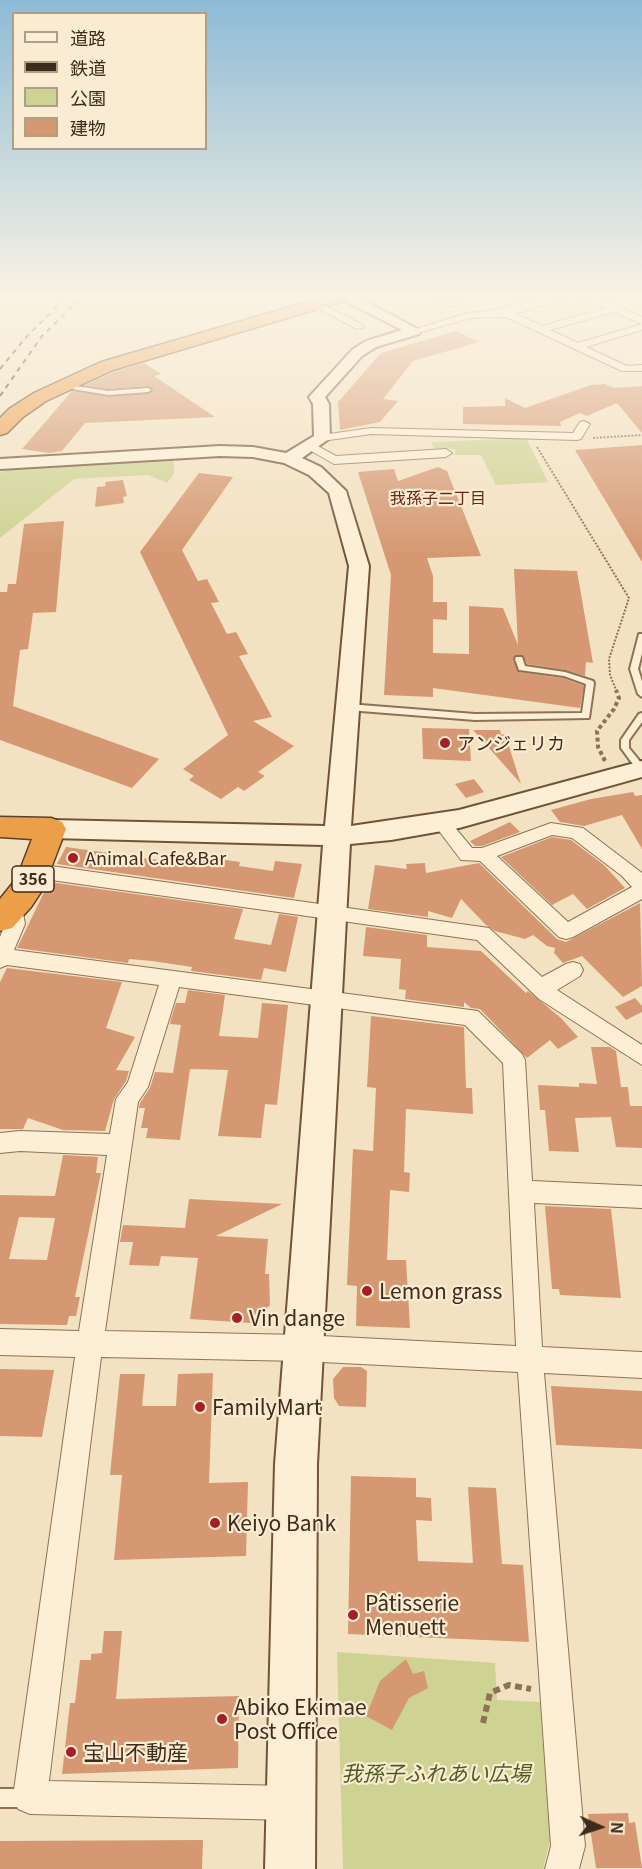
<!DOCTYPE html>
<html>
<head>
<meta charset="utf-8">
<style>
  body { margin:0 }
  #map { position:relative; width:642px; height:1869px; overflow:hidden; background:#f3e2c1; font-family:Georgia,"Noto Sans JP",serif }
  canvas { display:block }
  .legend { position:absolute; left:12px; top:12px; width:195px; height:138px; box-sizing:border-box; background:#f9ecd2; border:2px solid #ae9f89; margin:0; padding:8px 10px; list-style:none; font-size:18px; color:#3d2b1c }
  .legend li { display:flex; align-items:center; gap:12px; height:30px }
  .legend b { width:30px; border:2px solid #ae9f89 }
  .north { position:absolute; left:570px; top:1797px; width:60px; height:60px; -webkit-text-stroke:4px #f9ecd2; paint-order:stroke; rotate:93deg; font-size:16px; font-weight:700; line-height:24px; text-align:center; color:#3d2b1c }
  .north::after { content:''; display:block; margin:auto; width:21px; height:27px; background:#3d2b1c; clip-path:polygon(50% 0,100% 100%,50% 72%,0 100%) }
</style>
</head>
<body>
<div id="map">
<canvas width="642" height="1869"></canvas>
<ul class="legend">
<li><b style="height:8px;background:#fcefd5"></b>道路</li>
<li><b style="height:8px;background:#3d2b1c"></b>鉄道</li>
<li><b style="height:16px;background:#ced293"></b>公園</li>
<li><b style="height:16px;background:#d59872"></b>建物</li>
</ul>
<div class="north">N</div>
</div>
<script>
const c = document.querySelector('canvas').getContext('2d');
c.lineJoin = 'round';
function paint(path, color) {
  c.fillStyle = color;
  c.fill(path, 'evenodd');
}
function shape(rows) {
  const path = new Path2D();
  for (const r of rows) {
    path.moveTo(r[0], r[1]);
    for (let i = 2; i < r.length; i += 2) path.lineTo(r[i], r[i + 1]);
  }
  return path;
}
function strokePath(path, color, width, dash) {
  c.strokeStyle = color;
  c.lineWidth = width;
  c.lineCap = dash ? 'butt' : 'round';
  c.setLineDash(dash || []);
  c.stroke(path);
}
function label(font, color, halo, rows, align = 'center') {
  c.font = font + ' Georgia,"Noto Sans JP",serif';
  c.lineWidth = 4.5;
  c.setLineDash([]);
  c.textBaseline = 'middle';
  c.strokeStyle = halo;
  c.fillStyle = color;
  for (const [text, x, y, turn = 0] of rows) {
    c.save();
    c.translate(x, y);
    c.rotate((+turn || 0) * Math.PI / 180);
    c.textAlign = isNaN(turn) ? turn : align;
    if (halo) c.strokeText(text, 0, 0);
    c.fillText(text, 0, 0);
    c.restore();
  }
}
const green = shape([
  [526,438,548,482,496,485,481,455,453,455,456,452,454,449,434,448,431,442],
  [174,459,174,474,167,483,148,475,74,479,0,538,0,473,8,469],
  [337,1652,495,1663,497,1700,540,1702,550,1840,543,1869,343,1869]
]);
const building = shape([
  [456,331,479,342,413,361,383,399,398,401,380,422,340,430,338,402,381,353],
  [144,363,161,374,154,376,215,417,85,423,62,451,49,453,22,449,72,391,108,397,152,392,153,389,148,386,108,389,85,385,114,372],
  [605,384,614,388,642,386,642,433,617,403,587,416,580,413,560,422,561,426,463,424,463,407,505,406,505,398,525,408,591,385],
  [642,445,642,562,575,450],
  [438,467,447,471,481,556,427,558,433,576,433,602,447,602,447,620,433,619,433,653,469,654,469,606,503,608,518,645,514,569,577,571,593,663,586,662,585,676,565,670,527,664,522,655,516,655,513,660,519,672,563,678,584,686,580,708,433,688,433,697,384,695,391,575,358,472,394,469,398,481],
  [199,473,233,477,182,550,198,581,207,579,219,602,211,603,227,634,236,632,248,654,239,656,272,717,253,721,294,746,258,772,265,776,244,791,238,787,221,799,189,780,194,776,183,769,228,735,140,552],
  [123,480,127,496,123,497,124,503,95,507,97,487,106,486,105,482],
  [64,521,56,612,33,613,28,649,20,650,13,706,159,759,132,788,0,740,0,592,7,592,8,584,16,584,24,524],
  [422,728,469,729,471,761,423,759],
  [473,730,500,730,501,735,505,734,521,784],
  [474,779,484,792,466,798,455,784],
  [633,792,635,796,642,795,642,849,622,815,584,826,560,822,551,810,591,799],
  [510,822,520,832,482,846,475,846,470,841],
  [552,837,571,840,604,865,625,888,587,909,573,894,552,905,501,857],
  [66,847,173,862,175,857,202,861,204,857,240,862,239,866,273,871,275,861,302,864,294,898,57,864],
  [425,863,426,873,479,863,557,939,566,942,640,903,642,986,623,997,582,956,563,963,554,953,555,948,547,946,533,935,525,939,495,931,486,925,461,899,452,918,428,911,428,917,368,909,375,865,407,869,406,864],
  [49,882,243,909,234,939,271,945,279,914,298,917,286,972,264,968,261,980,191,971,192,967,152,961,129,959,128,963,17,948],
  [366,927,427,935,427,947,481,951,526,993,528,991,561,1018,578,1037,558,1049,550,1040,527,1058,480,1009,471,1008,464,1002,464,1007,405,999,406,990,399,989,401,959,363,956],
  [7,968,122,982,106,1028,135,1037,116,1070,129,1071,126,1081,114,1099,105,1131,63,1130,28,1118,23,1129,0,1129,0,982],
  [188,990,225,995,219,1036,258,1038,262,1003,288,1005,277,1105,265,1104,261,1138,218,1136,228,1070,190,1069,180,1140,146,1138,148,1128,141,1128,145,1108,139,1108,140,1103,150,1088,155,1072,173,1073,181,1025,170,1024,171,1019,176,1003,185,1003],
  [635,998,642,1006,642,1012,626,1020,615,1007],
  [371,1016,464,1027,466,1088,472,1088,473,1114,406,1109,404,1172,410,1173,409,1192,390,1190,387,1260,406,1260,410,1328,356,1326,357,1286,347,1285,353,1149,373,1151,376,1088,367,1087],
  [591,1047,610,1047,616,1051,621,1087,628,1087,630,1106,642,1106,642,1148,616,1147,611,1117,575,1118,579,1152,549,1151,545,1110,540,1110,538,1085,579,1087,579,1083,597,1084],
  [63,1155,98,1157,96,1173,101,1173,75,1297,80,1297,76,1316,69,1316,67,1325,0,1324,0,1195,55,1196],
  [19,1217,55,1218,47,1260,9,1259],
  [189,1199,282,1204,216,1236,268,1239,265,1274,269,1274,270,1305,251,1323,190,1319,198,1258,161,1256,159,1266,129,1265,133,1242,120,1242,123,1225,185,1228],
  [545,1206,611,1209,621,1298,560,1295,559,1289,552,1289],
  [343,1367,361,1367,367,1371,366,1407,339,1406,334,1398,333,1379],
  [0,1369,54,1370,42,1437,0,1436],
  [213,1373,209,1483,248,1482,246,1556,114,1560,122,1475,110,1475,120,1374,145,1374,142,1406,176,1406,178,1374],
  [551,1386,642,1391,642,1449,556,1445],
  [351,1476,416,1478,416,1497,431,1498,432,1521,416,1520,418,1561,473,1563,468,1487,496,1488,502,1564,523,1565,529,1642,348,1634],
  [104,1631,122,1631,116,1699,239,1696,238,1768,62,1774,70,1703,75,1703,80,1660,91,1660,91,1654,102,1653],
  [406,1659,413,1674,424,1671,428,1688,409,1698,392,1730,366,1716,380,1681],
  [628,1813,629,1823,635,1822,642,1868,596,1868,588,1814],
  [203,1840,202,1869,0,1869,0,1841]
]);
const pathFar2 = shape([
  [593,438,642,435],
  [537,447,629,598,609,659,610,675,617,692]
]);
const pathFar1 = shape([
  [605,761,598,747,597,731,614,709,619,698,616,690]
]);
const path = shape([
  [483,1723,490,1693,509,1685,531,1689]
]);
const lane = shape([
  [63,384,108,391,148,388,151,390,148,392,108,395,61,387,61,385,63,384],
  [639,634,642,634,642,653,638,669,642,681,642,697,638,694,630,669,639,634],
  [516,657,522,657,525,666,565,672,593,681,594,683,589,718,475,720,348,710,344,707,348,704,475,714,582,713,586,684,564,676,519,670,515,659,516,657],
  [642,713,642,722,629,740,629,748,642,764,641,772,638,771,621,748,621,740,639,714,642,713],
  [0,1789,26,1789,32,1792,35,1798,32,1804,26,1807,0,1807,0,1789]
]);
const street = shape([
  [423,293,436,293,460,305,452,307,423,293],
  [558,293,587,293,642,317,642,324,614,312,550,330,578,343,642,324,642,330,586,347,627,366,642,365,642,371,622,371,506,317,471,318,414,334,409,331,468,313,489,311,558,293],
  [574,295,606,308,542,326,516,314,574,295],
  [316,301,363,325,365,327,357,329,313,306,311,304,316,301],
  [584,421,590,424,581,439,577,440,371,434,322,441,316,438,322,435,371,428,573,433,580,422,584,421],
  [306,444,314,444,336,456,446,449,452,453,446,457,334,464,306,448,306,444],
  [442,817,448,819,472,848,482,848,551,823,583,828,642,873,642,899,573,937,566,939,559,937,480,861,461,860,433,823,442,817],
  [552,835,572,838,622,876,632,887,568,922,497,856,552,835],
  [37,864,489,928,542,977,566,964,573,962,580,964,583,970,580,976,557,990,642,1045,642,1065,539,999,477,940,37,878,30,876,28,871,30,866,37,864],
  [12,901,19,903,22,908,25,924,14,950,478,1011,522,1054,525,1060,532,1181,642,1186,642,1208,534,1203,542,1347,642,1352,642,1378,544,1373,585,1846,579,1869,545,1869,551,1846,518,1372,302,1361,101,1357,49,1781,290,1786,302,1791,307,1803,302,1815,290,1820,30,1814,18,1809,13,1797,75,1357,0,1355,0,1329,79,1331,107,1155,20,1151,0,1153,0,1133,20,1131,110,1134,116,1099,128,1082,159,985,7,965,0,968,0,937,5,924,2,908,5,903,12,901],
  [179,987,465,1025,503,1063,516,1346,302,1335,105,1331,138,1102,148,1087,179,987]
]);
const secondary = shape([
  [341,293,351,293,421,331,419,334,376,347,362,356,325,397,329,404,330,438,302,458,321,467,346,491,369,566,351,826,459,810,642,761,642,777,459,828,391,840,350,844,317,1464,315,1869,265,1869,275,1464,323,845,51,838,42,835,38,829,42,823,51,820,325,826,349,566,329,493,309,475,284,463,253,457,220,456,0,469,0,459,220,446,253,447,286,453,314,436,313,404,309,397,352,350,366,341,402,330,341,299,341,293]
]);
const highway = shape([
  [338,293,363,293,361,296,113,370,46,401,23,417,7,433,0,435,0,418,9,409,34,393,101,362,338,293],
  [0,817,51,818,62,822,66,829,43,889,31,907,12,928,0,931,0,899,17,878,32,839,0,837,0,817]
]);
const rail = shape([
  [0,369,27,336,71,293],
  [0,396,42,336,86,293]
]);
const markers = [
  [445,743,6,"#a51f25"],
  [73,858,6,"#a51f25"],
  [367,1291,6,"#a51f25"],
  [237,1318,6,"#a51f25"],
  [200,1407,6,"#a51f25"],
  [215,1523,6,"#a51f25"],
  [353,1615,6,"#a51f25"],
  [222,1719,6,"#a51f25"],
  [71,1752,6,"#a51f25"]
];
const farNeighbourhoodnames = [
  ["我孫子二丁目",438,498]
];
const shields = [
  [33,879,42]
];
const shieldNames = [
  ["356",33,879]
];
const poiNames = [
  ["アンジェリカ",457,743],
  ["Animal Cafe&Bar",85,858]
];
const nearPoinames = [
  ["Lemon grass",379,1291],
  ["Vin dange",249,1318],
  ["FamilyMart",212,1407],
  ["Keiyo Bank",227,1523],
  ["Pâtisserie",365,1603],
  ["Menuett",365,1627],
  ["Abiko Ekimae",234,1707],
  ["Post Office",234,1731],
  ["宝山不動産",83,1752]
];
const nearParknames = [
  ["我孫子ふれあい広場",436,1773]
];
paint(green, '#ced293');
paint(building, '#d59872');
strokePath(lane, '#8f7256', 4);
strokePath(street, '#8f7256', 2);
strokePath(secondary, '#715339', 4);
strokePath(highway, '#5c402b', 3);
strokePath(pathFar2, '#8f7256', 2, [2, 1.5]);
strokePath(pathFar1, '#8f7256', 4, [4, 3]);
strokePath(path, '#8f7256', 6, [7, 4.5]);
paint(lane, '#fcefd5');
paint(street, '#fcefd5');
paint(secondary, '#fcefd5');
paint(highway, '#ec9e48');
strokePath(rail, '#3d2b1c', 2, [5, 5]);
const sky = c.createLinearGradient(0, 0, 0, 555);
sky.addColorStop(0, '#8dbbd6');
sky.addColorStop(0.53, '#faf2e3');
sky.addColorStop(1, '#faf2e300');
c.fillStyle = sky;
c.fillRect(0, 0, 642, 555);
for (const [x, y, r, color] of markers) {
  const dot = new Path2D();
  dot.arc(x, y, r, 0, 2 * Math.PI);
  c.fillStyle = color;
  c.fill(dot);
  strokePath(dot, '#f9ecd2', 2);
}
label('16px', '#6f2516', '#f9ecd2', farNeighbourhoodnames);
for (const [x, y, w] of shields) {
  const box = new Path2D();
  box.roundRect(x - w / 2, y - 13, w, 26, 4.5);
  c.fillStyle = '#f9ecd2';
  c.fill(box);
  strokePath(box, '#3d2b1c', 1.5);
}
label('bold 16px', '#3d2b1c', null, shieldNames);
label('18px', '#3d2b1c', '#f9ecd2', poiNames, 'left');
label('21px', '#3d2b1c', '#f9ecd2', nearPoinames, 'left');
label('italic 21px', '#4f5c20', '#f9ecd2', nearParknames);
</script>
</body>
</html>
